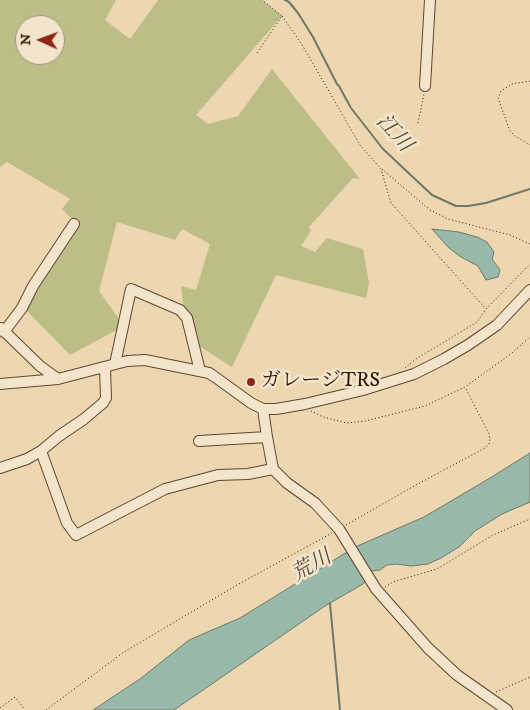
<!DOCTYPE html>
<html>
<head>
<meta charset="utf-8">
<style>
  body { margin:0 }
  #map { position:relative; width:530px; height:710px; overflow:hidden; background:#edd7b1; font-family:"IM FELL DW Pica",serif }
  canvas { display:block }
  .north { position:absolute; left:15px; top:15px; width:50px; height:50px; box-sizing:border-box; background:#f3e5cc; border:1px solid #a5927b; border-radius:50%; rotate:272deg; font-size:14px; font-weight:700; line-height:20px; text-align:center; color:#301502 }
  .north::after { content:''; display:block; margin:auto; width:18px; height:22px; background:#8f2418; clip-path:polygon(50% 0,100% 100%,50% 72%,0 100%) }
</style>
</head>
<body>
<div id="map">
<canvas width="530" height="710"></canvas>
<div class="north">N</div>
</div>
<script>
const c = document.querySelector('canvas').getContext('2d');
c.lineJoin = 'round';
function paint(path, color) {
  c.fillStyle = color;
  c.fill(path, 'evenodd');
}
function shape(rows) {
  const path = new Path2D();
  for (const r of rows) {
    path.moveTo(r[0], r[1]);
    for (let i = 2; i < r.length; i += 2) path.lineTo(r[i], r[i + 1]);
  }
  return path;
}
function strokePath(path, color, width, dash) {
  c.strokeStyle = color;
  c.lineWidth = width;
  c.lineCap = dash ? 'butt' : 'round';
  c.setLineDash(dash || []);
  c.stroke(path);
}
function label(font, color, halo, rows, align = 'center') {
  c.font = font + ' "IM FELL DW Pica","Noto Serif JP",serif';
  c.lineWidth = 5;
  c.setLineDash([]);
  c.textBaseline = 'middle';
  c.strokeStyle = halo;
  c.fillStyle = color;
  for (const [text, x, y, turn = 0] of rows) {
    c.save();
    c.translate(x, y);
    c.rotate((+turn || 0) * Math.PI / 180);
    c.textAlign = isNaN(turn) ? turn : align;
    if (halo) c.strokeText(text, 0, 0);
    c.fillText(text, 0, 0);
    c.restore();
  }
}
const green = shape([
  [0,0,116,0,105,20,130,39,158,0,262,0,282,16,196,115,208,124,238,116,272,69,360,179,353,178,309,227,311,231,301,246,315,252,327,238,363,249,369,283,366,298,276,275,232,367,196,344,194,324,184,313,181,286,196,290,210,244,182,229,175,240,117,222,99,291,124,326,70,355,23,307,76,223,62,209,70,199,7,162,0,167],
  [25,25,55,25,55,55,25,55]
]);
const water = shape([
  [432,229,459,232,477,237,487,242,494,252,492,259,500,270,498,277,486,280,478,266,461,257,449,248,432,229],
  [530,453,530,502,502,514,475,531,459,547,441,558,428,564,411,566,396,564,387,565,380,570,372,571,363,584,325,606,174,710,93,710,140,679,189,640,240,618,355,547,424,517,490,478,530,453]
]);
const stream = shape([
  [285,0,289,2,298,13,313,37,337,84,339,86,351,108,383,149,432,195,456,206,468,206,486,203,530,189],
  [330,603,340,710]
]);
const path = shape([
  [282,16,301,43,360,145,381,169,391,203,486,309],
  [257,53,282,16,262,0],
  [530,81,512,84,501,91,498,98,510,131,515,136,530,145],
  [418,123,424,94],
  [382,169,430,210,448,219,510,235,530,244],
  [405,368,416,359,477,322,486,309,530,264],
  [311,411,323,417,347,423,365,421,425,406,465,387,512,353,530,337],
  [346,525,416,485,485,448,489,444,490,440,489,434,465,387],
  [385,587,393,582,437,569,493,535,530,519],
  [496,692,530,677],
  [0,708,15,697,25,710],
  [46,710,124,652,237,585,332,533]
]);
const minor = shape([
  [425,86,430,0],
  [1,328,40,366,58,379],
  [4,332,22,308,33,286,74,224],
  [115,364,131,289,180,310,187,318,200,371],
  [0,384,58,379,127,361,145,360,209,373,215,377,251,403,263,409,276,409,305,404,363,390,414,374,444,359,468,345,497,325,530,290],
  [263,409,267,437,273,469,287,483,315,503,339,529,376,589,428,648,457,675,507,710],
  [199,441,267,437],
  [41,451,67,523,76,535,165,489,218,475,248,474,273,469],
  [0,468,27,459,41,451,59,436,84,419,103,403,106,398,105,367]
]);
const markers = [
  [251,382,5,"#8f2418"]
];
const poiNames = [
  ["ガレージTRS",261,382]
];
const waterNames = [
  ["江川",393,134,48],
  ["荒川",312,567,-30]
];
paint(green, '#bdbd88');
paint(water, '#99baaa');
strokePath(water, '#6f7867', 1);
strokePath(stream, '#6f7867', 2);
strokePath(minor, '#5f462e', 12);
strokePath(path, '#301502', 1, [1, 2.5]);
strokePath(minor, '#f3e5cc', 10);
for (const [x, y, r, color] of markers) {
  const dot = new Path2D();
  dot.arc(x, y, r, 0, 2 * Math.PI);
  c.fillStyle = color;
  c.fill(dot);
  strokePath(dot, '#f3e5cc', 2);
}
label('20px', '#301502', '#f3e5cc', poiNames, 'left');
label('italic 21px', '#554f3d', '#f3e5cc', waterNames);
</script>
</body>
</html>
